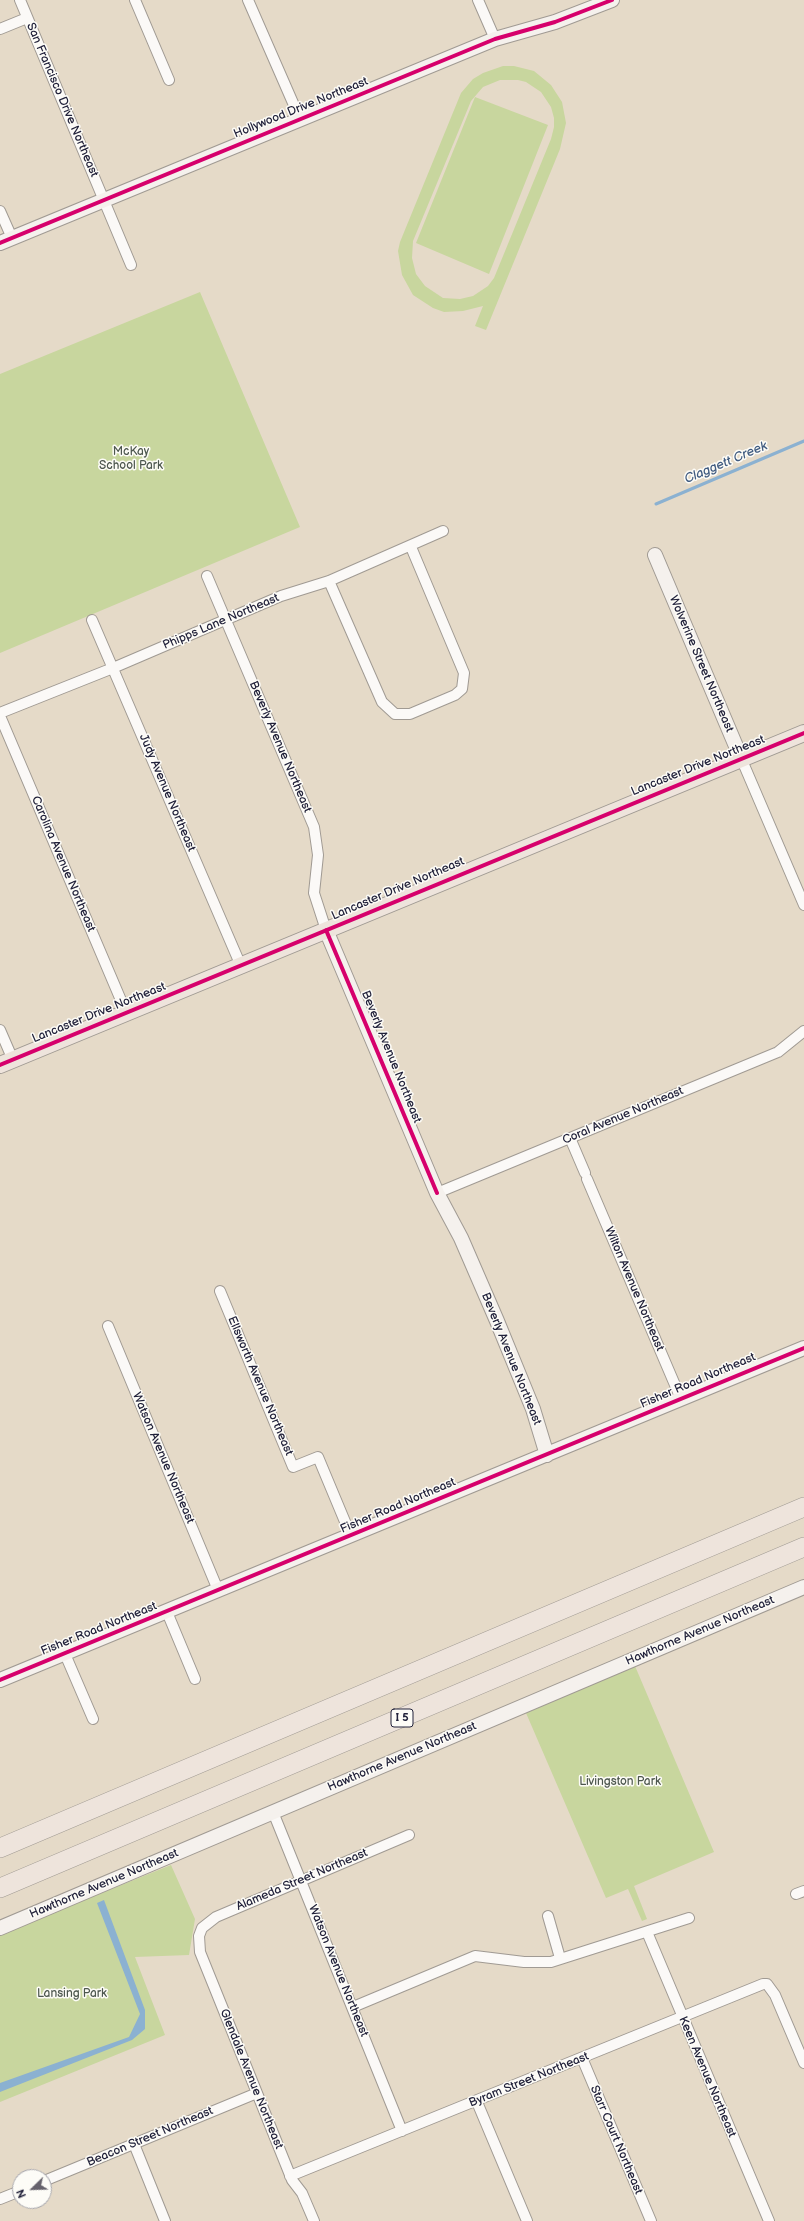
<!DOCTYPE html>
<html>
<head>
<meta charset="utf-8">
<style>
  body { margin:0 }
  #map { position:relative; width:804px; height:2221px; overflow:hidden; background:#e5dac8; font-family:"Balsamiq Sans",sans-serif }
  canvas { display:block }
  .north { position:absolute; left:12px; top:2169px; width:40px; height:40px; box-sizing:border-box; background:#fdfcf7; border:1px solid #a5a5ac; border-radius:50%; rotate:247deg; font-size:11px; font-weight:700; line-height:16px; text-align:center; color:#22223b }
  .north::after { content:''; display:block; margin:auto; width:14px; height:18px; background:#66626c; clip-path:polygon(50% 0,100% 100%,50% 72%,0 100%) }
</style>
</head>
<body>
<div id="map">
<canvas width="804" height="2221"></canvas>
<div class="north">N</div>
</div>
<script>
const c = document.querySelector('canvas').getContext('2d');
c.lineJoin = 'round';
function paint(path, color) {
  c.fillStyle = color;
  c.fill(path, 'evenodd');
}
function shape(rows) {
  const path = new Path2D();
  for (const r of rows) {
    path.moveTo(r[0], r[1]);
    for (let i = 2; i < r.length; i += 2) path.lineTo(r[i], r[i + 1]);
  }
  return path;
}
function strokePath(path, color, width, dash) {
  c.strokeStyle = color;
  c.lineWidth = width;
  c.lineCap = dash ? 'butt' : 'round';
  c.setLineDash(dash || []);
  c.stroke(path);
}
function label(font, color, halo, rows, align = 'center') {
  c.font = font + ' "Balsamiq Sans",sans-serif';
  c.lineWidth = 3;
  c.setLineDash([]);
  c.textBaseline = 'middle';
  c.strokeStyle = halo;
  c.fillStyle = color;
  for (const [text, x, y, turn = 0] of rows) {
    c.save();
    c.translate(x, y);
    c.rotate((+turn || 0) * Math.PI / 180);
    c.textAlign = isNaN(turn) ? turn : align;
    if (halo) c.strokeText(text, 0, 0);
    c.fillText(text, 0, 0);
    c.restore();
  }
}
const green = shape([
  [503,66,514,66,534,71,551,85,562,102,566,123,560,149,486,330,475,326,483,306,463,311,444,312,433,308,413,295,402,275,398,251,400,242,461,93,473,79,483,73],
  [500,80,518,80,526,82,541,92,551,107,554,118,554,127,551,139,494,278,488,286,473,296,460,299,443,298,425,286,416,274,412,258,413,241,471,101,483,87],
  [475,97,548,125,489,274,416,243],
  [200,292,300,527,0,653,0,374],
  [635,1666,714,1852,634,1886,647,1919,642,1921,628,1889,606,1898,526,1713],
  [171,1865,195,1919,189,1955,135,1957,165,2035,0,2102,0,1934]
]);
const water = shape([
  [104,1900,145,2010,145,2029,132,2040,0,2092,0,2083,129,2037,140,2014,97,1903]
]);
const stream = shape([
  [656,504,804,441]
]);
const street = shape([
  [20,0,131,265],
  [135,0,169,80],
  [248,0,300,119],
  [478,0,495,39],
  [0,29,27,18],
  [0,211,12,238],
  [207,576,314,827,318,855,314,893,326,930],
  [329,581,382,702,395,714,410,714,455,695,462,689,464,673,411,547],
  [92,620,241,966],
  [0,713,113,668,281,596,329,581,443,531],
  [0,716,126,1012],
  [741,758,804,905],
  [0,1030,13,1060],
  [570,1138,585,1173],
  [587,1179,681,1399],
  [437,1193,778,1052,804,1031],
  [220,1291,293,1467,318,1457,351,1536],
  [108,1326,218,1590],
  [167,1612,195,1679],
  [65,1654,93,1719],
  [273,1812,402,2131],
  [796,1894,804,1891],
  [548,1916,560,1958],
  [647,1932,769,2221],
  [353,2007,475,1956,524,1962,551,1962,689,1918],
  [582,2058,651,2221],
  [477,2102,527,2221],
  [134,2144,165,2221],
  [290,2176,763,1984,767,1984,775,1995,804,2063],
  [44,2181,257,2093],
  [0,2199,20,2191],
  [314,2221,302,2193,292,2180,257,2093,200,1952,199,1936,202,1928,216,1917,409,1835]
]);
const secondary = shape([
  [0,243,495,39,555,22,612,0],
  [655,555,741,758],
  [326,930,437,1193,461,1238,497,1321,533,1409,547,1455],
  [0,1680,804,1348],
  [0,1928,804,1587]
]);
const primary = shape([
  [0,1065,804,733]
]);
const highway = shape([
  [0,1848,804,1507],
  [0,1888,804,1547]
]);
const cycleway = shape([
  [0,243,495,39,555,22,612,0],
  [326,930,437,1193],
  [0,1065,804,733],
  [0,1680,804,1348]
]);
const shields = [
  [402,1718,22]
];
const shieldNames = [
  ["I 5",402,1718]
];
const streetNames = [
  ["San Francisco Drive Northeast",62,100,67],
  ["Hollywood Drive Northeast",301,108,-22],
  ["Phipps Lane Northeast",221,622,-23],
  ["Wolverine Street Northeast",701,664,67],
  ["Beverly Avenue Northeast",280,747,67],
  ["Lancaster Drive Northeast",698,766,-22],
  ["Judy Avenue Northeast",167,793,67],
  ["Carolina Avenue Northeast",63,864,67],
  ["Lancaster Drive Northeast",398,889,-23],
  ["Lancaster Drive Northeast",99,1013,-22],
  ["Beverly Avenue Northeast",391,1057,68],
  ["Coral Avenue Northeast",623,1116,-23],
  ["Wilton Avenue Northeast",634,1289,67],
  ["Beverly Avenue Northeast",511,1359,68],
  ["Fisher Road Northeast",698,1381,-23],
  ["Ellsworth Avenue Northeast",260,1386,67],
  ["Watson Avenue Northeast",163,1458,67],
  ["Fisher Road Northeast",398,1506,-23],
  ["Fisher Road Northeast",99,1629,-22],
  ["Hawthorne Avenue Northeast",700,1631,-23],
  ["Hawthorne Avenue Northeast",402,1757,-23],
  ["Alameda Street Northeast",302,1880,-23],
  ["Hawthorne Avenue Northeast",104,1884,-23],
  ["Watson Avenue Northeast",338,1971,68],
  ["Keen Avenue Northeast",707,2077,67],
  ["Glendale Avenue Northeast",251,2079,68],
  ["Byram Street Northeast",529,2080,-22],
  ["Beacon Street Northeast",150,2137,-23],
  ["Starr Court Northeast",616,2140,67]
];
const parkNames = [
  ["McKay",131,452],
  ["School Park",131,466],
  ["Livingston Park",620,1782],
  ["Lansing Park",72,1994]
];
const waterNames = [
  ["Claggett Creek",726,463,-23]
];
paint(green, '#c8d69e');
paint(water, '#8bb1d1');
strokePath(stream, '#8bb1d1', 3);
strokePath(street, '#a09a93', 12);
strokePath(secondary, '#a09a93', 16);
strokePath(primary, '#a09a93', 18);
strokePath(highway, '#a09a93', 20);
strokePath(street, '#fbf9f7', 10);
strokePath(secondary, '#f5f1ed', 14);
strokePath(primary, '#eee4dc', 16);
strokePath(highway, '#eee4dc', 19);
strokePath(cycleway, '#d6006c', 4);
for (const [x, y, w] of shields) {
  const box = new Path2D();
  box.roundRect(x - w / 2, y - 9, w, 18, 3);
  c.fillStyle = '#fdfcf7';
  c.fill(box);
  strokePath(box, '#22223b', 1);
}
label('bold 11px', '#22223b', null, shieldNames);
label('12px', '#22223b', '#fdfcf7', streetNames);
label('12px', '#4d574e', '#fdfcf7', parkNames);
label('italic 13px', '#405b80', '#fdfcf7', waterNames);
</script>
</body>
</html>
